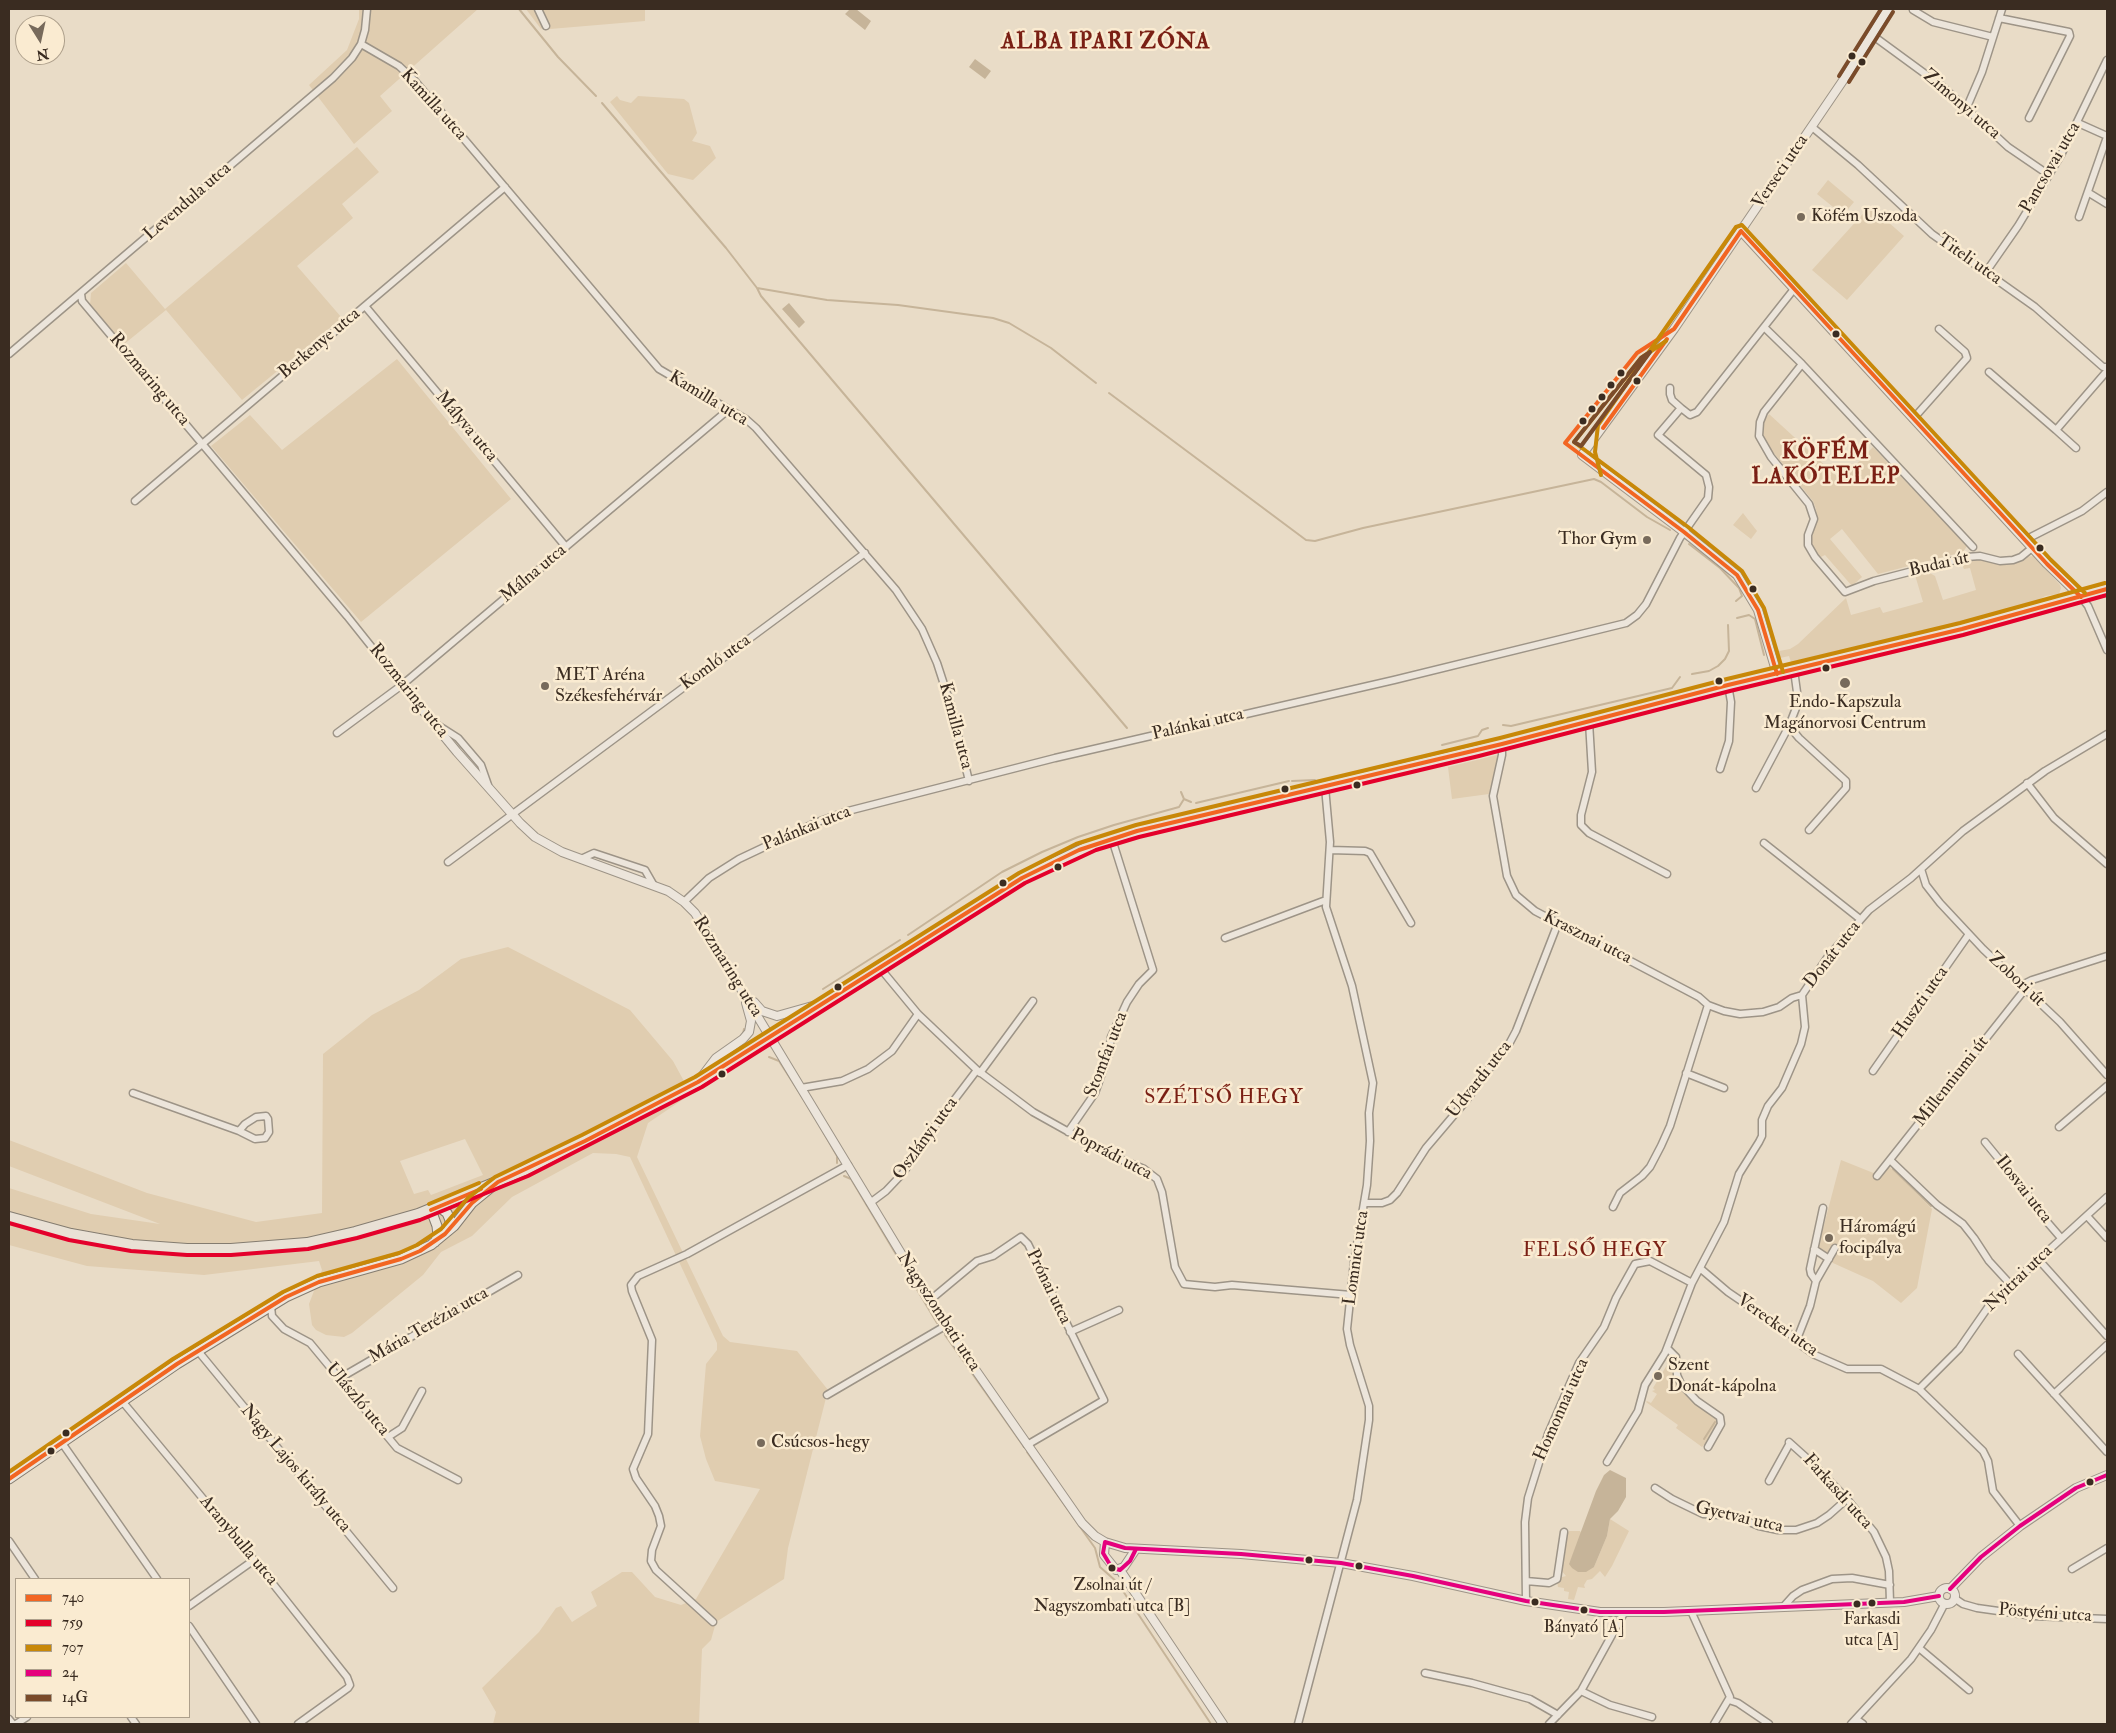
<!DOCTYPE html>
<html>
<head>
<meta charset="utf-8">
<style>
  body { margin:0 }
  #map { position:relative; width:2116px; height:1733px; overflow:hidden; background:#e9dcc7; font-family:"IM FELL Double Pica",serif }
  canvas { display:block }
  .frame { position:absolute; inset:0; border:10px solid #3a2c21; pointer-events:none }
  .legend { position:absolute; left:15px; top:1578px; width:175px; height:140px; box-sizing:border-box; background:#faebd1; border:1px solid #ad9f8b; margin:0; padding:6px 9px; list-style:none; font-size:15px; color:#3a2c21 }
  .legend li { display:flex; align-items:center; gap:10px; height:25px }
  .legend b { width:25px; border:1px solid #ad9f8b }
  .north { position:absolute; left:15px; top:15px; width:50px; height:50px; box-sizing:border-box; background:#faebd1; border:1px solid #ad9f8b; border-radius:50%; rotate:170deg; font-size:14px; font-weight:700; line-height:20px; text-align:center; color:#3a2c21 }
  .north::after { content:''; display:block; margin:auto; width:18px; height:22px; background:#776a5b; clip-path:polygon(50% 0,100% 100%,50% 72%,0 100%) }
</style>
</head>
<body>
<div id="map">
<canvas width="2116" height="1733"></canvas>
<div class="frame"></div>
<ul class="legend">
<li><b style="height:6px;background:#f26522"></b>740</li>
<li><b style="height:6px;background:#e4002b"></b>759</li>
<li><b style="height:6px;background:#c88808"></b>707</li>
<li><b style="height:6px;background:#e5007d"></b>24</li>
<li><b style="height:6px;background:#7a4b2a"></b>14G</li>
</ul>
<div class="north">N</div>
</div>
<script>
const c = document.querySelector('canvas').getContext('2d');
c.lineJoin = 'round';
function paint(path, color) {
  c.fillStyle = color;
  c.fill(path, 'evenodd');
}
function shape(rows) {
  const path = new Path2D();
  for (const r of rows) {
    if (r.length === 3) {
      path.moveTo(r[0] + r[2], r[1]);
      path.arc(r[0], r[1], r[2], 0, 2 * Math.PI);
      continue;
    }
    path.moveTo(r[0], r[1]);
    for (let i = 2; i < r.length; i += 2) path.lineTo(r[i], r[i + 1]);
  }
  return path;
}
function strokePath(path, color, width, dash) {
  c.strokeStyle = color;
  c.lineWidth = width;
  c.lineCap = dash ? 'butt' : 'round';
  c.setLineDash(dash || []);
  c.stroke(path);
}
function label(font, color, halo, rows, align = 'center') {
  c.font = font + ' "IM FELL Double Pica",serif';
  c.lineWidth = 5;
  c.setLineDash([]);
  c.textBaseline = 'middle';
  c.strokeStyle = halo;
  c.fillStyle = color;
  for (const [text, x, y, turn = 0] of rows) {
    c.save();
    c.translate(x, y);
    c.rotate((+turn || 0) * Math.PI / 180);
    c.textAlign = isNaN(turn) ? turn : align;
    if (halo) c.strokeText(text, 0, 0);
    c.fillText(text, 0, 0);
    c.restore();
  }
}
const green = shape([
  [359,9,478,9,380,96,392,111,354,144,309,85,347,50,359,19],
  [526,9,645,9,645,21,550,29,547,24,541,29],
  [617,96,620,100,631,103,638,96,684,99,689,103,697,133,692,141,710,146,716,158,693,180,668,174,610,102],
  [357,147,379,172,342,204,353,218,297,266,342,318,242,400,166,310,123,345,90,305,91,293,126,263,165,309],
  [1828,180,1854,202,1843,215,1817,194],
  [1870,206,1904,236,1847,300,1812,270],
  [397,359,511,499,361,622,211,446,250,415,282,450],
  [1769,414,1841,480,1873,447,1967,546,1963,552,1878,574,1842,529,1830,539,1862,577,1852,586,1825,555,1821,557,1816,552,1812,545,1812,537,1817,517,1816,509,1813,501,1768,446,1762,434,1762,424],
  [1743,513,1757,531,1751,539,1733,525],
  [2034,556,2060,585,2061,588,2059,594,2045,596,2035,603,1950,624,1791,662,1789,656,1780,658,1779,651,1790,649,1798,644,1846,598,1851,615,1880,607,1883,613,1923,602,1915,575,1928,572,1935,576,1943,600,1976,590,1970,568,1964,569,1963,567,1965,560,1976,558,1987,560],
  [1497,755,1499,756,1489,794,1452,799,1448,767],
  [508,947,630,1010,673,1061,691,1094,648,1123,637,1157,723,1336,730,1342,797,1351,828,1390,788,1548,784,1579,716,1622,711,1640,702,1649,699,1724,493,1724,496,1712,482,1688,539,1632,556,1608,561,1606,572,1622,597,1606,591,1592,622,1572,632,1572,655,1597,681,1605,696,1599,760,1489,715,1481,706,1459,700,1436,706,1364,717,1350,717,1343,630,1157,616,1154,593,1153,512,1197,472,1236,441,1252,423,1275,352,1333,344,1337,326,1335,316,1330,312,1325,309,1304,322,1270,319,1261,204,1275,87,1266,9,1245,9,1188,91,1214,160,1224,9,1166,9,1140,147,1193,256,1222,322,1213,323,1054,372,1015,419,990,461,959],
  [465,1139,483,1175,431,1195,428,1190,414,1194,400,1161],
  [1841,1160,1881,1176,1889,1166,1932,1209,1917,1288,1901,1303,1873,1281,1833,1263,1818,1248],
  [1667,1365,1674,1375,1682,1391,1717,1417,1718,1424,1709,1439,1702,1447,1676,1428,1678,1425,1646,1402,1647,1401,1651,1403,1657,1394,1652,1391,1655,1390,1653,1388],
  [1610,1519,1629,1531,1612,1566,1605,1577,1600,1571,1592,1579,1587,1580,1584,1585,1585,1588,1578,1587,1574,1600,1568,1599,1569,1592,1564,1591,1564,1588,1558,1587,1557,1582,1558,1578,1566,1576,1561,1570,1564,1540,1569,1531,1580,1531,1582,1534,1569,1564,1594,1567,1607,1536]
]);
const water = shape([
  [850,9,856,9,871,21,865,30,845,14],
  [975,59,991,71,985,79,969,67],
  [789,303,805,322,799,328,782,309],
  [1610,1470,1626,1478,1626,1497,1618,1511,1610,1519,1607,1536,1594,1567,1586,1572,1578,1572,1572,1568,1569,1564,1596,1491,1604,1475]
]);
const stream = shape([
  [519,9,558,57,596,96],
  [602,103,726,248,757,288,827,300,898,305,993,318,1009,323,1051,348,1096,383],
  [757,288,761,296,1127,728],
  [1109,393,1306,540,1315,541,1363,528,1594,479,1601,482,1647,517,1670,530],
  [1689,544,1720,568,1739,588,1742,596,1736,601],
  [1737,618,1749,615,1755,619,1764,655],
  [1692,674,1709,671,1718,666,1725,659,1729,651,1728,625],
  [1503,725,1511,726,1672,688,1680,677],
  [1442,745,1478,736,1482,730,1488,728],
  [1292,781,1315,780],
  [1184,799,1191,802],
  [1196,803,1289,781],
  [908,935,1002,872,1042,852,1078,837,1114,825,1179,807,1184,799,1181,792],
  [823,989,900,940],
  [743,1034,744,1029],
  [769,1057,779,1061,806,1103],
  [817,1121,837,1156,837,1163],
  [1893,1169,1931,1206],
  [844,1176,851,1179,937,1323],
  [945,1335,1024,1447],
  [1704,1439,1715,1422],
  [1027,1452,1095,1548,1100,1567,1117,1582,1211,1724]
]);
const minor = shape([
  [367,9,365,30,361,44,399,66,414,80,659,369,747,420,756,428,896,590,922,629,937,663,951,706,969,781],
  [538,9,546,26],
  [1913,10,1933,22,1993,37],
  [1999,18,2069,32,2070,36,2029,118],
  [1872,35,1943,87,2008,147,2049,175],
  [1967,107,1982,72,2002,9],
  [2078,123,2107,136],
  [1812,127,1858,165,1932,234,2035,307,2103,367,2107,367],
  [2089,193,2107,204],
  [2079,217,2107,137],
  [1986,272,2018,226,2061,155,2107,60],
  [81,294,82,301,347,616,402,685],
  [365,306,566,547],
  [1764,327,1794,289],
  [9,354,333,78,352,58,361,44],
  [1802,364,1973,547],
  [1989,372,2056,430],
  [1670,388,1670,394,1672,400,1681,408],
  [1913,419,1967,358,1965,352,1939,329],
  [2076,448,2056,430,2107,371],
  [135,501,505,187],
  [2025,540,2082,511,2107,492],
  [2081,597,2088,606,2107,650],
  [1589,722,1592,772,1581,815,1581,825,1589,833,1667,874],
  [436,724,458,738,481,765,488,785],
  [1789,726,1799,738,1846,781,1846,788,1809,830],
  [337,733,402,685,728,410],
  [1502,744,1502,755,1493,796,1507,876,1516,895,1535,911,1699,997,1708,1005,1724,1011,1740,1014,1763,1012,1779,1007,1792,998,1802,995],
  [1720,769,1729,741,1731,702,1728,685],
  [2027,783,2054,818,2107,864],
  [1756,788,1789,726,1796,708,1797,692,1794,670],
  [1764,843,1860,919],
  [1330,850,1365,851,1370,853,1411,923],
  [581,859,594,853,645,870,653,884],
  [448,862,865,553],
  [1921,869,1926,885,1940,903,1983,949,2060,1022,2107,1075],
  [684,902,709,878,739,859,815,823,848,811,1055,758,1394,680,1626,623,1637,615,1646,604,1680,538,1708,498,1709,487,1706,475,1658,435,1681,408,1690,415,1697,412,1764,327,1802,364,1764,412,1760,422,1759,436,1771,457,1809,504,1814,519,1808,535,1808,545,1815,557,1845,592,1874,581,1967,557,1980,556,2000,561,2013,560,2021,557,2032,548],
  [1225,938,1326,900],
  [880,968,918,1014,977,1070,1033,1112,1110,1155,1144,1169,1157,1179,1162,1192,1175,1267,1184,1284,1215,1287,1232,1285,1351,1295],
  [2022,985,2032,980,2107,956],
  [1873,1071,1969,934],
  [980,1073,1033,1001],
  [1686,1073,1724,1088],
  [801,1088,842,1081,868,1069,892,1051,918,1014],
  [133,1093,239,1131,255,1139,265,1138,269,1132,268,1119,266,1116,256,1117,245,1124,239,1131],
  [2059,1127,2107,1086],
  [1068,1132,1095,1093,1109,1053,1111,1037,1127,1002,1139,984,1153,970,1112,839],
  [1985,1142,2029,1196,2042,1216,2061,1238],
  [1890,1160,1937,1205,1963,1224,1974,1238,1989,1261,2011,1285],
  [1877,1176,2026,988],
  [870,1203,886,1191,903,1173,939,1120,977,1070],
  [1364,1203,1382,1203,1390,1200,1397,1193,1426,1148,1465,1102,1488,1070,1508,1046,1516,1031,1558,923],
  [1613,1207,1620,1193,1642,1176,1650,1167,1661,1146,1670,1126,1708,1005],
  [2087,1216,2107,1238],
  [1814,1249,1829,1259],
  [2038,1259,2107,1336],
  [1701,1269,1728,1292,1797,1339,1801,1345,1815,1355,1847,1369,1881,1369,1919,1389,1983,1451,1988,1461,1993,1491,2020,1526],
  [1816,1281,1811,1274,1810,1269,1823,1208],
  [929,1301,977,1261,993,1256,1021,1237,1028,1244,1104,1400,1027,1445],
  [271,1306,272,1316,284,1329,310,1343,397,1448,458,1480],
  [1070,1332,1119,1310],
  [1797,1339,1810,1306,1816,1281,1835,1248],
  [1667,1348,1676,1357,1677,1375,1681,1384,1697,1401,1720,1417,1721,1424,1708,1447],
  [198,1351,393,1588],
  [2018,1354,2107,1452],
  [340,1378,518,1275],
  [1919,1389,1959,1349,1991,1303,2107,1197],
  [2054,1394,2107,1345],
  [827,1395,945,1326],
  [122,1401,254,1560,347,1677,350,1685,348,1688,298,1724],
  [388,1437,402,1428,422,1391],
  [1789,1442,1809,1460,1847,1499,1874,1532,1886,1557,1889,1571,1890,1602],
  [62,1443,157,1579],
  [1607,1462,1638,1411,1645,1385,1665,1353,1692,1283,1724,1222,1739,1174,1759,1142,1762,1136,1762,1120,1768,1106,1782,1088,1801,1044,1805,1027,1802,995,1827,958,1869,910,1911,878,1963,831,2045,771,2107,734],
  [1769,1481,1790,1443],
  [1655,1488,1672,1499,1703,1514,1735,1516,1759,1526,1778,1530,1796,1530,1817,1523,1829,1515,1847,1499],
  [9,1541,35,1579],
  [2072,1569,2107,1548],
  [1526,1581,1549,1583,1557,1579,1564,1532],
  [1954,1598,1963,1604,1977,1608,2034,1616,2107,1619],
  [1526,1601,1525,1522,1528,1498,1548,1434,1579,1363,1604,1327,1616,1298,1635,1264,1650,1261,1692,1283],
  [189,1606,254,1560],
  [1784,1606,1793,1596,1802,1590,1832,1579,1852,1578,1890,1585],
  [1691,1611,1730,1697,1714,1724],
  [713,1622,656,1570,651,1561,652,1550,661,1526,659,1516,655,1506,636,1478,633,1469,648,1434,652,1340,632,1291,631,1285,638,1276,687,1254,848,1165],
  [189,1626,256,1724],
  [1919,1648,1969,1690],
  [1425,1673,1472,1683,1530,1699,1558,1715],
  [1581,1691,1610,1705,1652,1717],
  [1729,1700,1738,1703,1769,1724],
  [131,1717,136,1724],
  [9,1719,13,1724],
  [1856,1719,1863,1724],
  [16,1724,27,1717],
  [1298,1724,1357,1500,1369,1420,1369,1406,1350,1345,1347,1329,1354,1262,1367,1185,1370,1141,1369,1113,1373,1083,1352,986,1326,907,1330,842,1325,787],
  [1549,1724,1581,1691,1624,1613],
  [1851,1724,1911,1659,1931,1630,1945,1603]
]);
const tertiary = shape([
  [1741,231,2047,564,2081,597],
  [1777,674,1758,610,1737,575,1684,532,1582,455,1674,329,1844,79,1888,9],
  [402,685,457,752,520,823,535,837,562,852,668,891,684,902,695,913,945,1326,1082,1523,1095,1536,1105,1542,1125,1548,1241,1554,1341,1563,1413,1576,1526,1601,1600,1612,1664,1612,1904,1602,1939,1596],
  [754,1002,762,1011,777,1016,816,1005],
  [700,1079,716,1058,743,1039,749,1032,751,1021,746,1003],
  [1105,1542,1104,1555,1116,1570,1124,1567,1136,1549],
  [1120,1570,1223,1724],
  [1947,1596,8],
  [1950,1589,1981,1557,2020,1526,2076,1488,2107,1475]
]);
const secondary = shape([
  [439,1207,447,1213,450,1220,449,1229],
  [431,1210,437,1226,438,1236,435,1242],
  [9,1479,177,1364,286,1297,319,1282,401,1259,431,1245,454,1226,472,1203,494,1185]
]);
const primary = shape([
  [9,1217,71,1234,132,1245,187,1249,231,1249,307,1243,355,1232,418,1214,525,1170,665,1099,699,1081,880,968,1022,878,1094,844,1137,831,1478,750,1728,685,1962,629,2107,589]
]);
const bus1 = shape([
  [1741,231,2047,564,2081,597],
  [1603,428,1667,339],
  [1565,443,1684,532,1737,575,1758,610,1777,674],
  [1565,443,1637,353,1674,329,1741,231],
  [431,1210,481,1189],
  [9,1479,177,1364,286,1297,319,1282,401,1259,420,1251,445,1234,472,1203,498,1182,585,1141,698,1082,1022,878,1079,850,1137,831,1502,744,1728,685,1962,629,2107,589]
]);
const bus2 = shape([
  [9,1223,69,1240,131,1251,187,1255,231,1255,308,1249,357,1238,420,1220,528,1176,702,1087,1025,883,1096,850,1139,837,1479,756,1730,691,1963,635,2107,595]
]);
const bus3 = shape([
  [1666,341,1641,358,1574,442,1688,527,1742,571,1764,608,1783,672],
  [1601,475,1595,452,1598,425,1736,227,1742,225,2051,560,2085,593],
  [429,1204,479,1183],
  [9,1472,173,1359,283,1292,317,1276,399,1253,417,1245,441,1229,468,1198,495,1177,582,1135,695,1077,1019,873,1076,844,1136,825,1500,738,1727,679,1960,623,2105,583]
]);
const bus4 = shape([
  [1136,1549,1130,1561,1120,1570,1112,1568,1103,1553,1105,1542,1125,1548,1241,1554,1341,1563,1413,1576,1526,1601,1600,1612,1664,1612,1904,1602,1939,1596],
  [1950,1589,1981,1557,2020,1526,2076,1488,2107,1475]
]);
const bus5 = shape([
  [1839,76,1881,9],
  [1849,82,1893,12],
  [1650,352,1581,446,1574,442,1641,358,1650,352]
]);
const markers = [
  [1852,56,4.5,"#3a2c21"],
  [1862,62,4.5,"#3a2c21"],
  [1801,217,5,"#776a5b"],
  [1836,334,4.5,"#3a2c21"],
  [1621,373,4.5,"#3a2c21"],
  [1637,381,4.5,"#3a2c21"],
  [1611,385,4.5,"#3a2c21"],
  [1602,397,4.5,"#3a2c21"],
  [1592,409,4.5,"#3a2c21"],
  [1583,421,4.5,"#3a2c21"],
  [1647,540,5,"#776a5b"],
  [2040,548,4.5,"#3a2c21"],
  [1753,589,4.5,"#3a2c21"],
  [1826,668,4.5,"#3a2c21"],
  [1719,681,4.5,"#3a2c21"],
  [1845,683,6,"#776a5b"],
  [545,686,5,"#776a5b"],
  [1357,785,4.5,"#3a2c21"],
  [1285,789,4.5,"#3a2c21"],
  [1058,867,4.5,"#3a2c21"],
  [1003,883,4.5,"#3a2c21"],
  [838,987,4.5,"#3a2c21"],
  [722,1074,4.5,"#3a2c21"],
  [1829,1238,5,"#776a5b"],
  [1658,1376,5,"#776a5b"],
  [66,1433,4.5,"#3a2c21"],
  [761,1443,5,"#776a5b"],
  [51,1451,4.5,"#3a2c21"],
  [2090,1482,4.5,"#3a2c21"],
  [1309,1560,4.5,"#3a2c21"],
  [1359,1566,4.5,"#3a2c21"],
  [1112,1568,4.5,"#3a2c21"],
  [1535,1602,4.5,"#3a2c21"],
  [1872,1603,4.5,"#3a2c21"],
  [1857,1604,4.5,"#3a2c21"],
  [1584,1610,4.5,"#3a2c21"]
];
const busNames = [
  ["Zsolnai út /",1112,1586],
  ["Nagyszombati utca [B]",1112,1607],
  ["Farkasdi",1872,1620],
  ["utca [A]",1872,1641],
  ["Bányató [A]",1584,1628]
];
const streetNames = [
  ["Kamilla utca",433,105,48],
  ["Zimonyi utca",1961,105,41],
  ["Pancsovai utca",2051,168,-60],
  ["Verseci utca",1781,172,-56],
  ["Levendula utca",188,202,-41],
  ["Titeli utca",1969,260,35],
  ["Berkenye utca",320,344,-40],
  ["Rozmaring utca",149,380,50],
  ["Kamilla utca",708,399,31],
  ["Mályva utca",466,427,50],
  ["Budai út",1939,565,-13],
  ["Málna utca",534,574,-40],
  ["Komló utca",716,663,-36],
  ["Rozmaring utca",408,691,51],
  ["Palánkai utca",1198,725,-13],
  ["Kamilla utca",955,726,75],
  ["Palánkai utca",807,829,-22],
  ["Krasznai utca",1587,938,27],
  ["Donát utca",1833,955,-52],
  ["Rozmaring utca",727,967,58],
  ["Zobori út",2016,980,43],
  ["Huszti utca",1921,1003,-55],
  ["Stomfai utca",1107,1055,-69],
  ["Udvardi utca",1480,1080,-52],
  ["Millenniumi út",1952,1082,-52],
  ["Oszlányi utca",926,1139,-54],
  ["Poprádi utca",1111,1155,28],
  ["Ilosvai utca",2023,1190,52],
  ["Lomnici utca",1357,1258,-82],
  ["Nyitrai utca",2019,1279,-44],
  ["Prónai utca",1048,1287,64],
  ["Nagyszombati utca",938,1312,57],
  ["Mária Terézia utca",429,1326,-30],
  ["Vereckei utca",1777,1326,35],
  ["Ulászló utca",357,1400,50],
  ["Homonnai utca",1562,1410,-66],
  ["Nagy Lajos király utca",295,1469,50],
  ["Farkasdi utca",1837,1492,48],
  ["Gyetvai utca",1739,1518,13],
  ["Aranybulla utca",238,1541,50],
  ["Pöstyéni utca",2045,1614,4]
];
const poiNames = [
  ["Köfém Uszoda",1811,217],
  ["Thor Gym",1637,540,"right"],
  ["MET Aréna",555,676],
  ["Székesfehérvár",555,697],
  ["Endo-Kapszula",1845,703,"center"],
  ["Magánorvosi Centrum",1845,724,"center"],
  ["Háromágú",1839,1228],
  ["focipálya",1839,1249],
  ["Szent",1668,1366],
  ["Donát-kápolna",1668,1387],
  ["Csúcsos-hegy",771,1443]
];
const quarterNames = [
  ["SZÉTSŐ HEGY",1224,1099],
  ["FELSŐ HEGY",1595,1252]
];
const districtNames = [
  ["ALBA IPARI ZÓNA",1106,43],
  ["KÖFÉM",1826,453],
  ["LAKÓTELEP",1826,478]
];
paint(green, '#e0cdb0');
paint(water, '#c6b499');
strokePath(stream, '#c6b499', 2);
strokePath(minor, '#9d9487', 9);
strokePath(tertiary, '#9d9487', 10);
strokePath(secondary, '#847c70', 11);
strokePath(primary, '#847c70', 12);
strokePath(minor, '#ece5db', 6);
strokePath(tertiary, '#ece5db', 8);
strokePath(secondary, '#ece5db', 9);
strokePath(primary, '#e9e1d5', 10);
strokePath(bus1, '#f26522', 4);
strokePath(bus2, '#e4002b', 4);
strokePath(bus3, '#c88808', 4);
strokePath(bus4, '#e5007d', 4);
strokePath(bus5, '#7a4b2a', 4);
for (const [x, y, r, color] of markers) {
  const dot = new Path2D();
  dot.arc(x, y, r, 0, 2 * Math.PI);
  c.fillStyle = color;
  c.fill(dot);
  strokePath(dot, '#faebd1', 2);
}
label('17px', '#3a2c21', '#faebd1', busNames);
label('18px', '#3a2c21', '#faebd1', streetNames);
label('18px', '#3a2c21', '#faebd1', poiNames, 'left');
c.letterSpacing = '1px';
label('20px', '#7a1f14', '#faebd1', quarterNames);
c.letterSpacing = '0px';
c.letterSpacing = '1px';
label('bold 22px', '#7a1f14', '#faebd1', districtNames);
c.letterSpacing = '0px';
</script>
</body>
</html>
